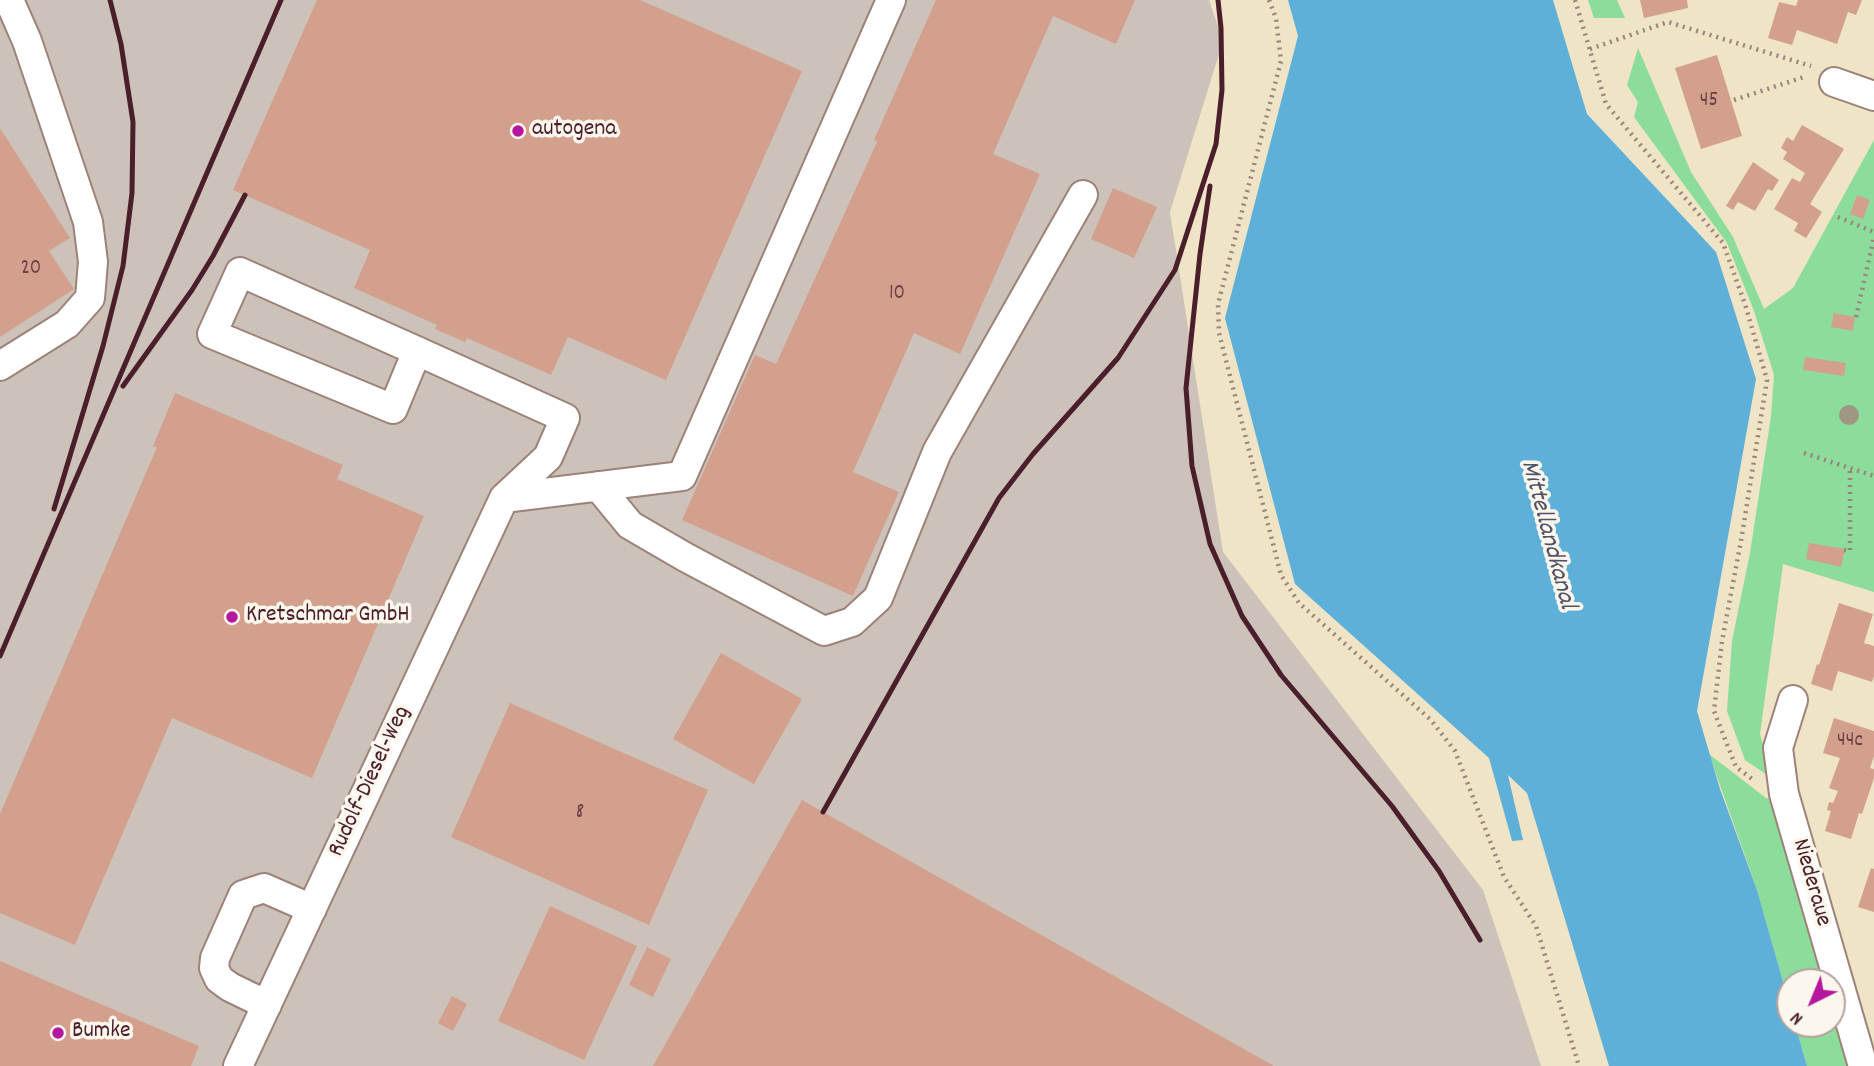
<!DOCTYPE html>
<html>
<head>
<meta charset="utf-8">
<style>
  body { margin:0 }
  #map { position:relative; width:1874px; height:1066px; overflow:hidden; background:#efe4c6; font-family:Dekko,sans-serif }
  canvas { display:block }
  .north { position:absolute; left:1776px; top:968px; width:70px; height:70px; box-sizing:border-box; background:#fbf7ec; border:2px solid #b4a19f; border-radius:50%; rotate:223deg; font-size:19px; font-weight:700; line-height:28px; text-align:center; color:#4a1f2b }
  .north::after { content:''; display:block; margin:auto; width:24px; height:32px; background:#b5179e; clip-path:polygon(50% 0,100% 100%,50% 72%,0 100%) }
</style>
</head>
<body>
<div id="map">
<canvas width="1874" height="1066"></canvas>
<div class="north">N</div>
</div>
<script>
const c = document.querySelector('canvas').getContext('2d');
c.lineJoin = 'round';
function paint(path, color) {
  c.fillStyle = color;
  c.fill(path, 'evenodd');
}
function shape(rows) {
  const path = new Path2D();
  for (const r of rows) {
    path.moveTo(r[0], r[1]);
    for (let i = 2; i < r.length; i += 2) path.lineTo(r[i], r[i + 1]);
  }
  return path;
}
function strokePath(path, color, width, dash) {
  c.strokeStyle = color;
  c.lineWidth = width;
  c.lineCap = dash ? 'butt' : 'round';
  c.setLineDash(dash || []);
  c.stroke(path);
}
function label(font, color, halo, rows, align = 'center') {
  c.font = font + ' Dekko,sans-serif';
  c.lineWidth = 7;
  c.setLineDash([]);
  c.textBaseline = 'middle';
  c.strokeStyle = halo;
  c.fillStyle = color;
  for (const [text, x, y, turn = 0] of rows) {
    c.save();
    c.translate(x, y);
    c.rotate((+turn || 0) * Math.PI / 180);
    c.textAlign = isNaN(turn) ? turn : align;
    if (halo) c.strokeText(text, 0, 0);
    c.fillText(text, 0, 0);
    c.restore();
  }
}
const industrial = shape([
  [0,0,1209,0,1223,41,1170,212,1223,552,1483,890,1541,1066,0,1066]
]);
const green = shape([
  [1588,0,1617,0,1625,18,1594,18],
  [1638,48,1691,172,1733,237,1764,309,1793,288,1874,140,1874,592,1783,564,1760,734,1773,779,1745,760,1727,711,1732,641,1750,553,1771,416,1774,375,1754,311,1727,243,1634,117,1638,102,1627,85],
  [1709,754,1766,798,1779,801,1830,982,1790,982,1790,1006,1757,890],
  [1832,988,1854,1066,1807,1066,1795,1024,1832,1024]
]);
const water = shape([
  [1288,0,1553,0,1587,114,1716,252,1756,379,1697,711,1720,789,1757,890,1790,1006,1790,1024,1795,1024,1807,1066,1609,1066,1527,793,1508,775,1523,840,1512,841,1489,758,1295,584,1225,318,1298,36]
]);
const building = shape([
  [317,0,640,0,802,71,666,380,568,337,551,375,467,338,465,342,435,329,437,325,354,288,370,250,233,190],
  [936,0,1135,0,1116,44,1053,16,993,154,1040,174,960,354,914,333,853,472,899,492,853,596,682,520,755,355,776,364,877,142,874,140],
  [1640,0,1687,0,1688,8,1644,18],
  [1798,0,1862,0,1856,15,1848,12,1837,44,1797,30,1792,45,1768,38,1779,2,1796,6],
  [1717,55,1742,136,1701,149,1675,68],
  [1802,125,1844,149,1810,204,1822,212,1806,238,1794,231,1798,223,1774,209,1792,178,1800,182,1805,173,1783,159,1787,152,1781,148,1787,137,1793,141],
  [0,128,70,238,49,251,74,289,0,337],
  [1753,162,1779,180,1772,191,1768,189,1755,211,1738,202,1733,210,1726,206],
  [1113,188,1157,207,1134,258,1091,239],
  [1857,195,1870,200,1863,219,1850,214],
  [1834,313,1855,317,1853,331,1831,327],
  [1805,357,1846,363,1844,376,1803,370],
  [175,393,343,465,337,479,424,516,312,778,172,718,75,945,0,913,0,814,157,447,153,446],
  [1809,543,1845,549,1841,567,1806,559],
  [1839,603,1873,614,1864,643,1874,646,1874,676,1872,682,1838,671,1832,691,1811,684,1817,664,1819,665],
  [721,653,802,699,754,784,673,739],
  [510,703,708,790,649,925,451,837],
  [1834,718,1874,731,1874,756,1870,768,1874,769,1874,778,1862,814,1859,813,1851,839,1825,831,1831,811,1827,810,1829,802,1833,803,1838,791,1829,788,1840,758,1823,753],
  [802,800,823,812,1274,1066,653,1066],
  [1871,868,1874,869,1874,912,1858,907],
  [550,906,637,946,584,1060,498,1021],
  [647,947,671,959,653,997,629,985],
  [0,961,199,1046,191,1066,0,1066],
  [452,996,467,1004,453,1031,438,1023]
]);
const path = shape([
  [1269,0,1276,18,1281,61,1218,304,1219,333,1281,575,1299,603,1431,720,1455,751,1504,877,1536,926,1579,1066],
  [1575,0,1606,104,1723,243,1745,304,1767,380,1741,541,1722,641,1714,711,1736,767,1755,781],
  [1590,49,1668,22,1811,66],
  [1734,100,1807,76],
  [1838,217,1874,232],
  [1856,317,1874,237],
  [1804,453,1874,476],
  [1844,550,1850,551,1850,468]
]);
const minor = shape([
  [1834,82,1874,96],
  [0,366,67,324,90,298,93,262,88,222,27,41,9,0],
  [598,486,630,525,685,557,824,631,852,622,878,598,937,452,1083,195],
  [504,498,682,476,891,0],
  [1793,700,1778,748,1784,794,1863,1066],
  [267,1005,230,987,219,979,214,968,215,958,243,895,264,888,312,909],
  [238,1066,504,498,548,457,565,418,417,351,240,272,212,334,393,409,417,351]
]);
const rail = shape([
  [1210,186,1200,254,1186,388,1192,466,1210,544,1242,616,1281,675,1392,806,1439,871,1480,940],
  [123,386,192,290,213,256,245,195],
  [54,509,103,346,123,266,132,193,133,122,121,44,110,0],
  [0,656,281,0],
  [823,812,999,498,1033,454,1118,358,1175,270,1216,144,1222,90,1221,28,1218,0]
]);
const trees = [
  [1849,415]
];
const markers = [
  [518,131,7,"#b5179e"],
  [232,617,7,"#b5179e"],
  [58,1033,7,"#b5179e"]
];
const numberNames = [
  ["45",1709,102],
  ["20",31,270],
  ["10",897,295],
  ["44c",1850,742],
  ["8",580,814]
];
const poiNames = [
  ["autogena",532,131],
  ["Kretschmar GmbH",246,617],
  ["Bumke",72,1033]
];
const streetNames = [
  ["Rudolf-Diesel-Weg",371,782,-65],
  ["Niederaue",1810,883,74]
];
const waterNames = [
  ["Mittellandkanal",1546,535,75]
];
paint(industrial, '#ccc2b9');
paint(green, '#8cdc9c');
paint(water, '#5eb0d9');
paint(building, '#d3a08e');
strokePath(minor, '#9c8278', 32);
strokePath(path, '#9c8278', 4.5, [2, 5]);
strokePath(minor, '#fff', 28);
strokePath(rail, '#4a1f2b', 5);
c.fillStyle = '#9f9783';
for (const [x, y] of trees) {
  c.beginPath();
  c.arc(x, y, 10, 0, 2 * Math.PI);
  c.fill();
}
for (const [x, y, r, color] of markers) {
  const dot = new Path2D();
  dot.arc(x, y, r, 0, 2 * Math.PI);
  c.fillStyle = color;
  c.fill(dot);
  strokePath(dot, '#fbf7ec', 2.5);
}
label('21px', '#6c3f44', null, numberNames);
label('24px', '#4a1f2b', '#fbf7ec', poiNames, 'left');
label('24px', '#4a1f2b', '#fbf7ec', streetNames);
label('italic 26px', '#515268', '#fbf7ec', waterNames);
</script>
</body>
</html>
